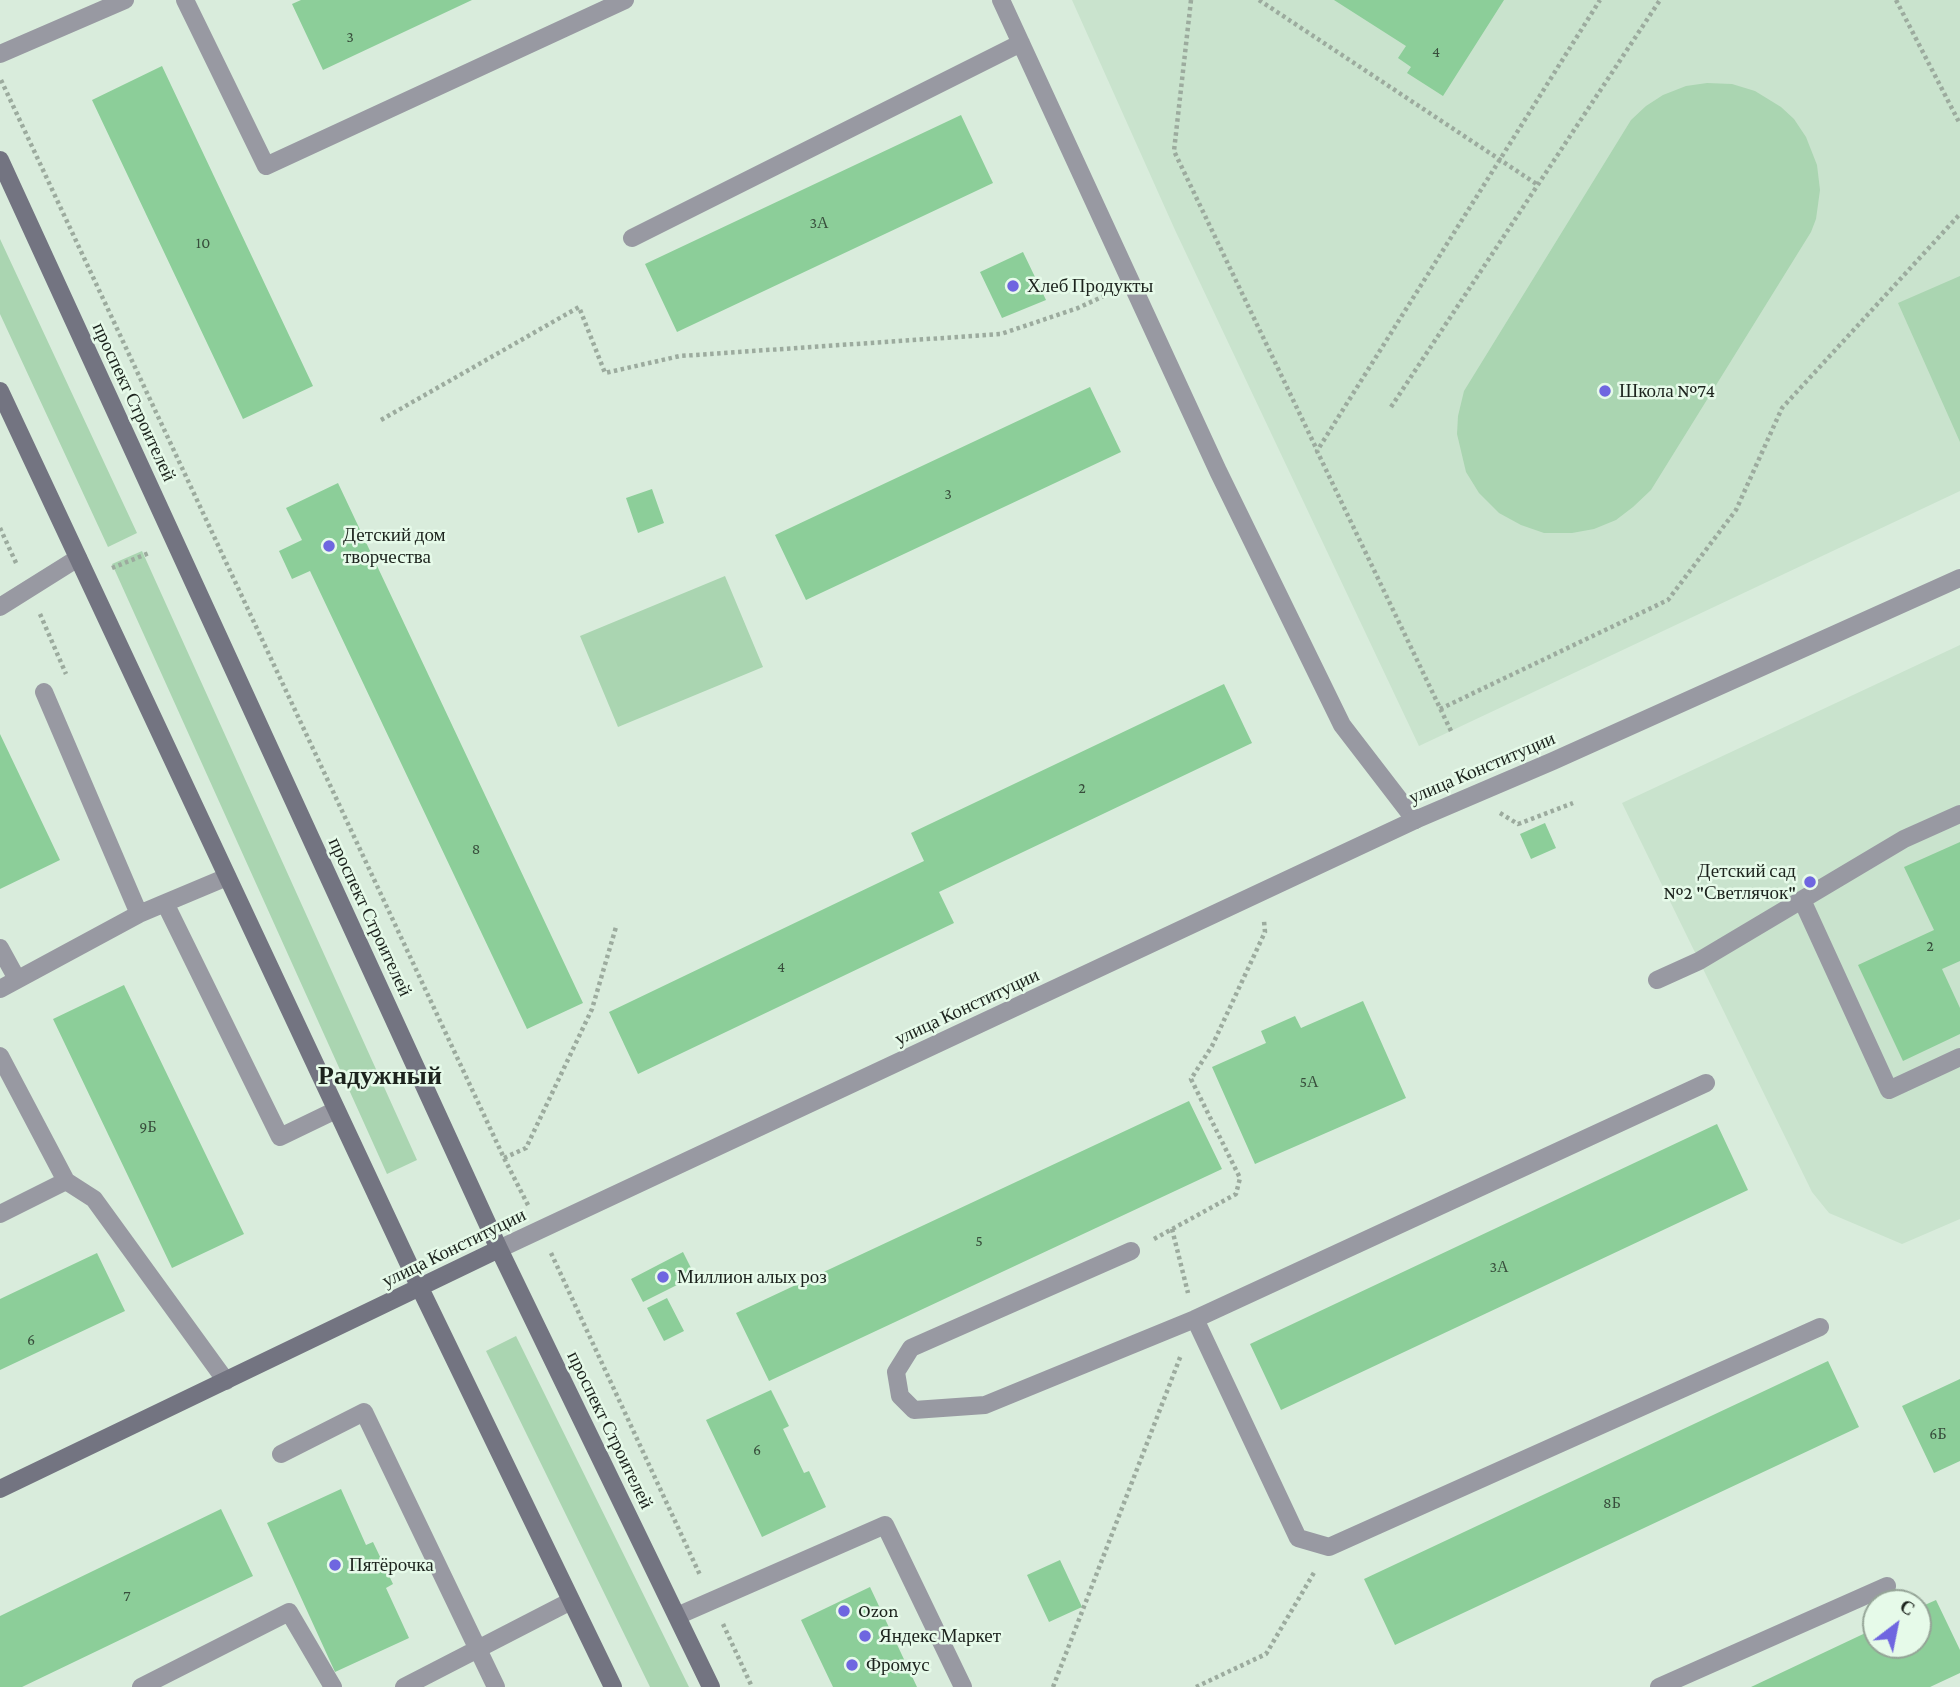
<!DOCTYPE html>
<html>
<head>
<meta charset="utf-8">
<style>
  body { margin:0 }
  #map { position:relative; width:1960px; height:1687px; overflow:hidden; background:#d9ecdc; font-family:"Crimson Pro",serif }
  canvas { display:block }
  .north { position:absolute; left:1862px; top:1589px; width:70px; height:70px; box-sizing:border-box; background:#e6fae9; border:2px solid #95a497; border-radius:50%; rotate:32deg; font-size:19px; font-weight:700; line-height:28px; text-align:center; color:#1c231d }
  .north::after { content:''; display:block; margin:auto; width:24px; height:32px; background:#6f66e0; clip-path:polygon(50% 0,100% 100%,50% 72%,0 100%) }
</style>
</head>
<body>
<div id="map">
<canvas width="1960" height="1687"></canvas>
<div class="north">С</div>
</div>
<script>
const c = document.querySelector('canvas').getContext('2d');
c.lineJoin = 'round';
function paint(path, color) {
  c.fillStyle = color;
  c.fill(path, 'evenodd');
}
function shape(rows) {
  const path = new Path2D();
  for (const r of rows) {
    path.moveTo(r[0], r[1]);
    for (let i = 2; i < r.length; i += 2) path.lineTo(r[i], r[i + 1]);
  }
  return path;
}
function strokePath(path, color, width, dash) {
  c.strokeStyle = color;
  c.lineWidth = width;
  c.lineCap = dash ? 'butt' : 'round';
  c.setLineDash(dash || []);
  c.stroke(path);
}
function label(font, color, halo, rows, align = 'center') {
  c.font = font + ' "Crimson Pro",serif';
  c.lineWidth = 5;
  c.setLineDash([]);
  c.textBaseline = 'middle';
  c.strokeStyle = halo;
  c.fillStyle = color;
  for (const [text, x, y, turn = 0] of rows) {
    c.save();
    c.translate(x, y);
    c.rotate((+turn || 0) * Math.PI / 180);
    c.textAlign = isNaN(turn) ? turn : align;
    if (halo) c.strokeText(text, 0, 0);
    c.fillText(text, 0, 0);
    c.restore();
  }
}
const built = shape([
  [1072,0,1960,0,1960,491,1419,746,1175,230],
  [1960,645,1960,1219,1902,1244,1829,1213,1812,1192,1622,803]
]);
const green = shape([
  [1707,83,1732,84,1755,91,1781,107,1794,119,1806,137,1817,165,1820,190,1816,219,1811,232,1651,490,1633,507,1616,520,1594,529,1572,533,1544,533,1521,525,1499,513,1479,493,1466,472,1457,434,1458,416,1464,391,1631,120,1646,106,1663,95,1686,86],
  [0,239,137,533,108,547,0,314],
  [1960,276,1960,442,1898,303],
  [142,551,417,1160,387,1174,112,564],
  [725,576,763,667,618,727,580,636],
  [516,1336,689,1687,650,1687,486,1351]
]);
const building = shape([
  [301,0,472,0,323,70,292,4],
  [1334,0,1504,0,1443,96,1407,73,1411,67,1398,58,1406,46],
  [162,66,313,386,243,419,92,100],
  [961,115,993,183,677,332,645,264],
  [1023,252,1046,300,1002,318,980,272],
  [1090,387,1121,452,806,600,775,535],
  [338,483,583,1003,527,1029,310,571,292,579,279,551,302,540,286,508],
  [652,489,664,523,638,533,626,498],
  [1224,684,1252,743,939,892,954,923,638,1074,609,1012,924,861,911,833],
  [0,734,60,860,0,889],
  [1545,823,1556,848,1531,859,1520,834],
  [1960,842,1960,961,1942,969,1960,1008,1960,1034,1903,1061,1858,965,1934,930,1904,867],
  [124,985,244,1234,172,1268,53,1019],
  [1363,1001,1406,1098,1255,1164,1212,1067,1266,1043,1261,1031,1295,1016,1301,1028],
  [1189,1101,1222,1169,769,1381,736,1313],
  [1717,1124,1748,1190,1281,1410,1250,1344],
  [683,1252,695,1276,643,1302,631,1279],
  [97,1253,125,1311,0,1370,0,1299],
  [667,1298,684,1331,664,1341,647,1308],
  [1828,1361,1859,1427,1395,1645,1364,1579],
  [1960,1379,1960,1461,1934,1473,1902,1406],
  [771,1390,789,1426,783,1429,804,1473,809,1471,826,1507,762,1537,706,1420],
  [341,1489,366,1545,373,1542,393,1584,386,1588,409,1638,335,1672,267,1523],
  [221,1509,253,1576,22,1687,0,1687,0,1616],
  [1060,1560,1082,1607,1049,1622,1027,1575],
  [870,1587,917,1687,833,1687,801,1620],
  [1936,1600,1960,1650,1960,1673,1930,1687,1751,1687,1876,1628,1876,1645,1918,1645,1918,1608]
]);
const path = shape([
  [1191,0,1174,151,1317,450],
  [1259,0,1538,185],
  [1896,0,1960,124],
  [1,80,504,1158,529,1207],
  [1391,407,1660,0],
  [381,420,579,307,605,373,680,356,1001,334,1078,308,1106,295],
  [0,528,17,565],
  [112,568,149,553],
  [40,614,66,674],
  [1440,709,1668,600,1736,510,1782,408,1960,214],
  [1451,731,1317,451,1600,0],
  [1500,813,1518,824,1573,803],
  [504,1158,526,1148,592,1009,616,927],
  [1172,1229,1188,1293],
  [1154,1239,1236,1194,1240,1178,1191,1079,1212,1046,1265,932,1264,921],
  [551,1253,700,1575],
  [723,1624,752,1687],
  [1053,1687,1181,1355],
  [1196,1687,1266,1654,1315,1571]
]);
const lane = shape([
  [185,0,266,166,625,0],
  [1001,0,1218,471,1342,725,1415,820],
  [632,238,1021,43],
  [0,607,78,558],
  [44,692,139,914],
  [1802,900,1889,1090,1960,1057],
  [165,903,227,877],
  [0,948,17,979],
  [1657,980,1699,961,1904,839,1960,814],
  [0,989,139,914,165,903,280,1137,336,1110],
  [0,1056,66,1181],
  [0,1214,66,1181,94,1199,226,1381],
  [1131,1251,911,1348,896,1372,900,1396,914,1410,985,1405,1195,1319,1706,1083],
  [1195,1319,1298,1538,1329,1547,1820,1327],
  [281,1454,364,1412,496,1687],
  [677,1616,885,1525,963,1687],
  [141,1687,289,1612,333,1687],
  [404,1687,571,1601],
  [1659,1687,1887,1586]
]);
const street = shape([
  [0,54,125,0],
  [499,1249,1415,820,1553,761,1960,578]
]);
const secondary = shape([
  [0,160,499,1249,711,1687],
  [0,391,420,1288,613,1687],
  [0,1489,499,1249]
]);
const markers = [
  [1013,286,7,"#6f66e0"],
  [1605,391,7,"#6f66e0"],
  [329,546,7,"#6f66e0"],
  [1810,882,7,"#6f66e0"],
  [663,1277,7,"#6f66e0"],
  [335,1565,7,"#6f66e0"],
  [844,1611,7,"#6f66e0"],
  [865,1636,7,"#6f66e0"],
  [852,1665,7,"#6f66e0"]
];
const numberNames = [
  ["3",350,37],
  ["4",1436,52],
  ["3А",819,223],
  ["10",203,243],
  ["3",948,494],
  ["2",1082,788],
  ["8",476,849],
  ["2",1930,946],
  ["4",781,967],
  ["5А",1309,1082],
  ["9Б",148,1127],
  ["5",979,1241],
  ["3А",1499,1267],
  ["6",31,1340],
  ["6Б",1938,1434],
  ["6",757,1450],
  ["8Б",1612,1503],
  ["7",127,1596]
];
const poiNames = [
  ["Хлеб Продукты",1027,286],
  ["Школа №74",1619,391],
  ["Детский дом",343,535],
  ["творчества",343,557],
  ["Детский сад",1796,871,"right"],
  ["№2 \"Светлячок\"",1796,893,"right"],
  ["Миллион алых роз",677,1277],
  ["Пятёрочка",349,1565],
  ["Ozon",858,1611],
  ["Яндекс Маркет",879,1636],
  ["Фромус",866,1665]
];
const streetNames = [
  ["проспект Строителей",134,402,65],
  ["улица Конституции",1482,768,-23],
  ["проспект Строителей",370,917,65],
  ["улица Конституции",967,1007,-25],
  ["улица Конституции",454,1248,-26],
  ["проспект Строителей",610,1430,64]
];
const districtNames = [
  ["Радужный",380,1076]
];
paint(built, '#c9e3cd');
paint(green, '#aad5b1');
paint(building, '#8cce99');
strokePath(path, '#9cab9e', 4.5, [3.5, 3.5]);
strokePath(lane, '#9899a2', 18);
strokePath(street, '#9899a2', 18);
strokePath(secondary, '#737481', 18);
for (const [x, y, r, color] of markers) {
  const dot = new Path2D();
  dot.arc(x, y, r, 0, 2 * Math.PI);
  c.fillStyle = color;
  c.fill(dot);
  strokePath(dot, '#e6fae9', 2.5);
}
label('16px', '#384e3c', null, numberNames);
label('19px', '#1c231d', '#e6fae9', poiNames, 'left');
label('19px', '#1c231d', '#e6fae9', streetNames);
label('bold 26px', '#1c231d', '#e6fae9', districtNames);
</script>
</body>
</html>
